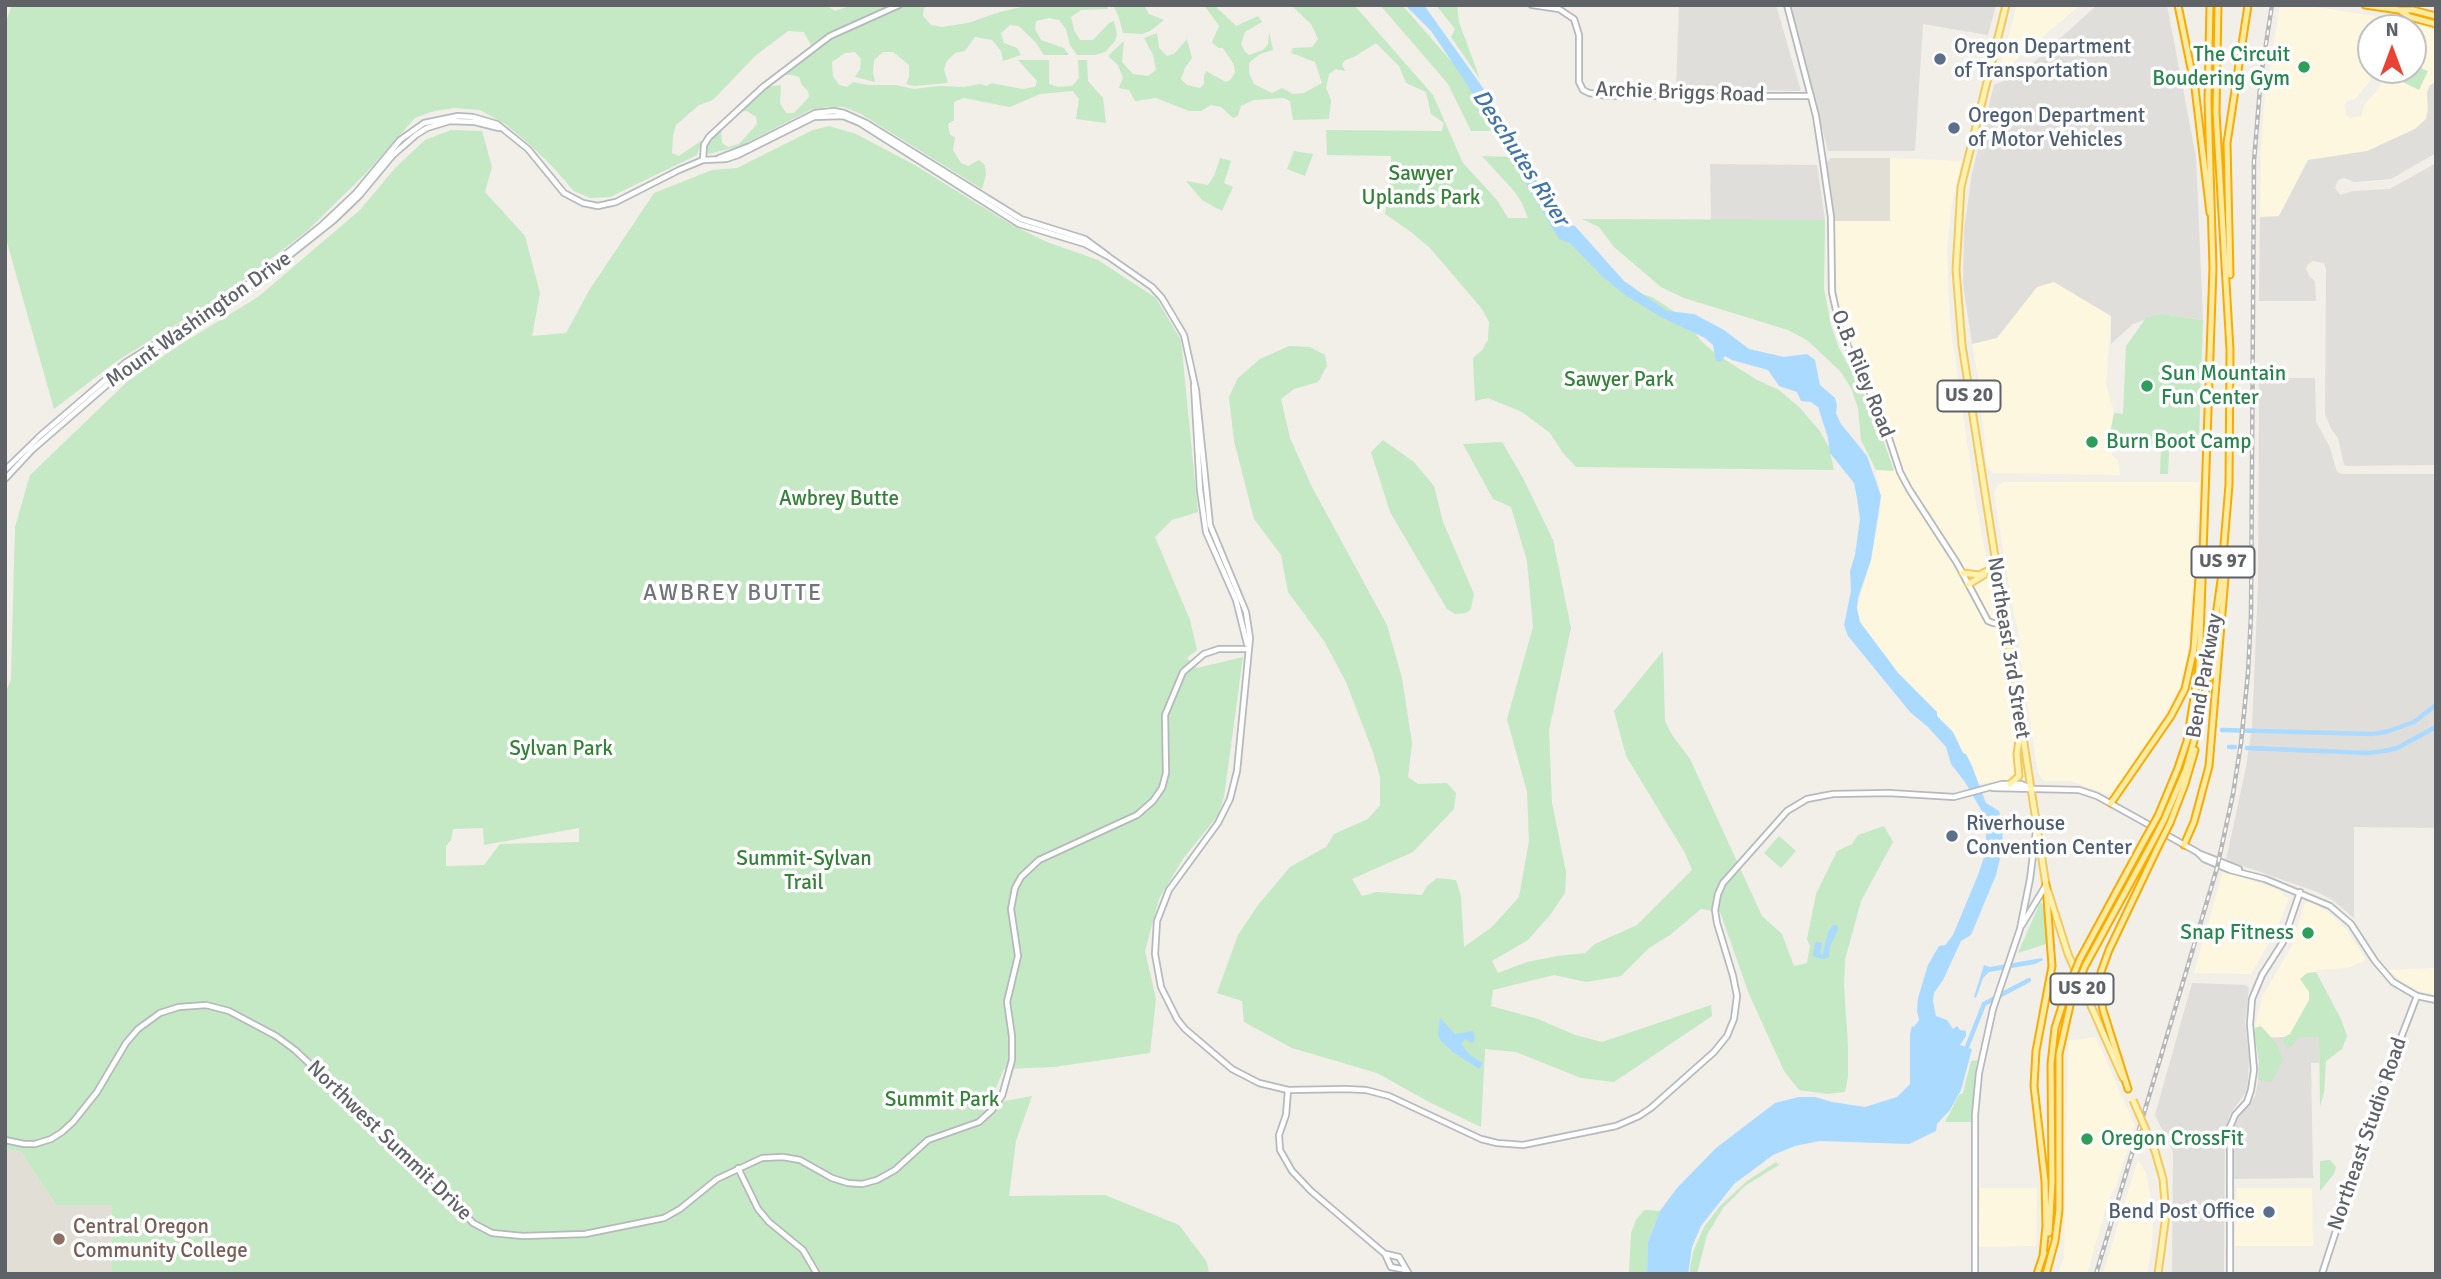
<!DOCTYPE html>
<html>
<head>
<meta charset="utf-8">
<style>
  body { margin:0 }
  #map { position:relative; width:2441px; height:1279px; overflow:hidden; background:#f1efe8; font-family:Signika,sans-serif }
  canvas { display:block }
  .frame { position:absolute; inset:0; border:7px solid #5f6368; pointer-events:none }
  .north { position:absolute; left:2357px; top:14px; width:70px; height:70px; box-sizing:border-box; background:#fff; border:2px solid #bfc1c3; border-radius:50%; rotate:0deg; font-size:19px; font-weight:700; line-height:28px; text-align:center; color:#5f6368 }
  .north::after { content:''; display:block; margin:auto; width:24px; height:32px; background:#ea4335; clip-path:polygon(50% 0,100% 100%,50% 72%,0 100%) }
</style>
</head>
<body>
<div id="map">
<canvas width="2441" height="1279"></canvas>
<div class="frame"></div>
<div class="north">N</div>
</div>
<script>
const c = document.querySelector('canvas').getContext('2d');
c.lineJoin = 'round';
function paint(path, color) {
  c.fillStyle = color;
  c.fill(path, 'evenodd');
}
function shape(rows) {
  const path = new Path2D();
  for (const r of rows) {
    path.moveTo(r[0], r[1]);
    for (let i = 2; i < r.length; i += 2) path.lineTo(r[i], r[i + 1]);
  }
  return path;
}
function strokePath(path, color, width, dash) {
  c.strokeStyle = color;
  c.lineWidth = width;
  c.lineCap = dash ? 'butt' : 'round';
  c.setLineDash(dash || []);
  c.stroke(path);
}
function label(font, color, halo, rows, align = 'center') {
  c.font = font + ' Signika,sans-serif';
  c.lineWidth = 7;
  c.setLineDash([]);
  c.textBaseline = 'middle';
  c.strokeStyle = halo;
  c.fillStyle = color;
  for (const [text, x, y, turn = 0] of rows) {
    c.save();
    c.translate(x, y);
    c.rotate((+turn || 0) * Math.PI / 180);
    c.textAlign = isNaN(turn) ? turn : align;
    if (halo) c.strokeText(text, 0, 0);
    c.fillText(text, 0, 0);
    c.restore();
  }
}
const commercial = shape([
  [2017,5,2080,5,2004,70,2000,66],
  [2280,5,2304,5,2386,18,2389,20,2388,28,2371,28,2371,70,2376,70,2370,81,2355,99,2347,101,2344,104,2346,115,2350,118,2361,116,2364,105,2377,91,2389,70,2413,70,2413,28,2401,28,2404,21,2436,30,2436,82,2430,85,2426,119,2415,129,2367,151,2308,160,2279,217,2260,217,2261,147,2264,105],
  [1890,158,1962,161,1952,203,1947,250,1948,285,1951,330,1975,497,1993,595,2013,735,2016,772,2013,778,2005,780,1978,784,1953,732,1937,716,1936,711,1899,673,1860,622,1857,608,1871,560,1880,514,1881,496,1876,470,1904,469,1886,417,1840,317,1836,282,1835,221,1890,221],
  [2054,282,2111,316,2106,384,2114,413,2109,438,2112,455,2118,460,2120,475,1993,473,1987,466,1979,383,1972,344,1997,338,2037,287],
  [2004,482,2200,482,2187,662,2181,674,2182,683,2149,742,2111,796,2071,781,2044,781,2038,773,2021,664,2018,629,2013,612,1994,493,1998,485],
  [2223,871,2282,891,2284,896,2289,898,2277,929,2251,974,2194,973],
  [2312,902,2331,914,2346,929,2366,960,2348,968,2316,970,2319,1036,2255,1038,2255,1025,2263,995,2291,948,2305,903],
  [2436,968,2436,995,2419,991,2404,983,2388,970],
  [2096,1037,2135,1126,2116,1186,2108,1200,2087,1274,2058,1274,2064,1257,2068,1041],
  [2138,1160,2146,1173,2153,1210,2152,1246,2147,1274,2103,1274],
  [1980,1188,2037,1188,2036,1246,1979,1247],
  [2237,1188,2312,1188,2313,1246,2235,1246]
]);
const industrial = shape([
  [1679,5,1776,5,1801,91,1676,89],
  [1790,5,1996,5,1988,35,1923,24,1915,151,1828,151],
  [2097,5,2167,5,2196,157,2203,320,2161,314,2133,324,2111,344,2111,316,2054,282,2037,287,1997,338,1972,344,1963,283,1964,230,1972,173,1994,85,2022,73],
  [2436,82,2436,153,2391,179,2354,182,2344,178,2338,180,2335,188,2340,195,2353,191,2390,189,2436,163,2436,465,2347,466,2344,465,2338,438,2331,429,2325,414,2326,268,2324,263,2313,261,2308,264,2306,269,2310,277,2315,281,2316,301,2259,301,2260,217,2279,216,2308,160,2367,151,2415,129,2426,119,2428,111,2427,92,2430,85],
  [1710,164,1817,165,1825,220,1711,220],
  [2259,378,2315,378,2316,422,2329,445,2337,472,2342,474,2436,474,2436,828,2354,827,2354,918,2331,899,2317,892,2226,860,2246,767,2252,726,2258,586],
  [2192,983,2246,985,2249,988,2245,1023,2249,1058,2248,1080,2246,1092,2230,1114,2225,1130,2224,1274,2172,1274,2173,1152,2155,1115],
  [2319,1036,2319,1063,2311,1063,2313,1178,2234,1179,2232,1131,2238,1118,2255,1096,2258,1081,2259,1061,2255,1038]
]);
const education = shape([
  [1831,158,1890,158,1890,221,1835,221,1827,162],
  [5,1148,21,1152,56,1205,112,1205,112,1274,5,1274]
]);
const green = shape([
  [12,5,826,5,835,11,852,5,892,5,828,33,811,45,804,32,788,31,755,56,713,100,699,105,676,125,673,136,672,153,679,156,702,140,697,155,610,197,590,198,574,191,550,164,528,143,505,124,480,110,454,108,434,111,415,118,366,173,307,231,227,293,117,361,54,409,5,235,5,24],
  [905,5,930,5,924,8,923,16,931,25,942,27,968,23,1000,12,1030,5,1106,5,1108,9,1081,10,1071,17,1074,30,1080,40,1093,40,1109,23,1114,21,1117,34,1115,41,1105,52,1095,55,1077,55,1070,45,1066,29,1059,20,1049,18,1036,21,1035,29,1041,40,1064,48,1069,55,1044,55,1036,43,1019,26,1010,25,1001,33,1004,43,1017,48,1021,55,1003,61,1001,51,992,40,975,37,965,51,955,53,947,61,944,69,948,83,914,86,906,84,909,77,909,65,893,52,883,52,874,60,873,72,875,82,855,77,860,69,861,59,855,52,845,53,832,62,833,76,839,85,847,87,853,82,868,85,896,85,914,89,939,86,964,87,980,84,987,86,991,83,1022,89,1035,87,1037,81,1018,60,1049,60,1049,84,1058,87,1072,86,1079,78,1078,60,1087,60,1088,81,1103,98,1106,123,1076,119,1079,99,1073,91,1040,94,1010,107,964,98,954,102,954,120,948,124,950,135,955,137,953,150,961,163,968,166,979,160,985,165,986,175,982,189,861,114,844,107,827,107,810,110,743,145,709,154,706,151,709,142,721,130,722,143,728,147,739,144,757,124,756,117,747,111,741,111,767,87,781,85,780,103,786,113,794,113,809,97,808,91,802,85,799,77,792,75,783,75,825,42],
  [1113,5,1144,5,1149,14,1164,20,1150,31,1142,34,1123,33,1118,15],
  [1204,5,1214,5,1236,26,1258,16,1262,22,1245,32,1241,44,1245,52,1249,55,1263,50,1268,44,1269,32,1273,50,1260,54,1249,63,1249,73,1254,84,1272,93,1282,88,1293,94,1304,93,1322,83,1315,62,1291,53,1293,48,1312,47,1318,39,1311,24,1291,5,1354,5,1433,95,1463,163,1497,200,1508,218,1528,218,1522,203,1514,191,1482,156,1515,157,1521,176,1537,201,1609,282,1619,288,1652,297,1672,310,1688,322,1700,340,1716,354,1757,380,1779,390,1800,408,1819,430,1829,447,1834,470,1576,467,1563,453,1550,433,1522,412,1488,398,1475,401,1473,358,1482,350,1488,340,1489,322,1482,309,1430,248,1411,232,1385,214,1391,179,1391,156,1327,155,1326,130,1442,131,1444,123,1431,114,1426,92,1406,83,1399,66,1376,43,1354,57,1345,60,1342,65,1345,71,1336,69,1329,74,1326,88,1331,100,1329,119,1293,120,1290,101,1283,98,1254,100,1241,106,1238,116,1233,118,1221,107,1211,105,1201,111,1189,111,1156,98,1135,101,1129,90,1119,88,1123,78,1118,65,1108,56,1124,41,1122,62,1133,74,1148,76,1156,70,1153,55,1144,38,1157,33,1159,48,1167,56,1174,54,1187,39,1192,58,1185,68,1181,79,1187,85,1200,88,1204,84,1204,76,1206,71,1226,82,1230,80,1235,73,1234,65,1223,48,1218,48,1212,42,1219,26],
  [1380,5,1402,5,1466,78,1498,131,1471,131,1448,84],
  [1436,5,1457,5,1459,22,1480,79,1451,37,1455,29],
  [2413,65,2428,71,2419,90,2390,76,2395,70,2413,70],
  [829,126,856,134,913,164,1010,224,1047,242,1098,260,1156,298,1181,340,1198,512,1172,520,1155,537,1190,620,1197,650,1187,658,1197,668,1243,657,1224,797,1218,815,1183,859,1159,899,1145,951,1156,999,1150,1053,1054,1067,1004,1069,989,1104,1032,1096,1016,1141,1009,1196,1105,1195,1179,1225,1207,1262,1209,1274,112,1274,112,1205,56,1205,21,1152,5,1148,5,693,11,680,15,527,30,475,128,381,173,349,258,297,360,210,396,167,425,140,451,130,482,131,492,167,485,192,525,236,540,293,532,336,566,333,590,289,654,193,712,170,737,168,813,130],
  [483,828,484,845,579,828,579,842,500,844,484,865,446,866,446,846,451,840,453,829],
  [1294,151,1313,154,1305,176,1287,169],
  [1220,158,1231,161,1224,183,1233,187,1222,211,1202,200,1186,181,1208,185,1214,176],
  [1582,219,1825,220,1824,289,1831,325,1839,348,1873,411,1894,471,1876,470,1861,440,1858,408,1851,388,1840,371,1807,340,1788,330,1684,298,1661,287,1614,247,1599,227],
  [2161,314,2203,320,2199,439,2185,439,2181,446,2171,447,2169,451,2168,474,2160,474,2161,447,2110,443,2109,438,2114,413,2123,414,2126,346,2146,318],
  [1289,346,1310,347,1325,355,1327,366,1318,382,1294,389,1281,399,1290,438,1312,487,1387,625,1402,678,1412,743,1408,777,1418,784,1447,783,1456,793,1454,809,1413,852,1352,879,1362,896,1376,892,1422,895,1427,886,1437,878,1456,880,1461,896,1464,947,1492,927,1519,897,1529,841,1527,792,1507,719,1533,627,1527,561,1511,507,1493,499,1463,444,1502,442,1523,478,1553,540,1571,628,1549,730,1552,803,1566,872,1565,893,1550,915,1528,940,1492,961,1498,973,1527,962,1557,956,1585,953,1595,944,1637,925,1692,870,1685,853,1626,756,1614,711,1663,651,1665,721,1672,735,1690,759,1762,916,1782,934,1794,966,1807,963,1810,946,1807,939,1816,894,1837,851,1852,844,1858,835,1884,826,1893,842,1861,901,1845,960,1844,985,1848,1046,1848,1077,1845,1092,1827,1094,1799,1090,1784,1071,1749,994,1720,912,1701,909,1670,935,1649,948,1621,976,1586,982,1554,975,1493,990,1491,1006,1538,1019,1575,1035,1602,1042,1711,1005,1712,1016,1614,1082,1581,1078,1516,1052,1485,1049,1481,1127,1429,1102,1377,1073,1292,1048,1244,1022,1242,1001,1217,993,1238,935,1258,905,1290,867,1326,847,1334,834,1368,819,1380,805,1380,777,1373,752,1346,682,1324,641,1288,592,1281,555,1254,519,1234,441,1229,397,1238,378,1260,359],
  [1383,440,1414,462,1434,486,1443,522,1474,594,1471,609,1466,613,1455,614,1447,609,1390,512,1371,452],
  [1779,836,1796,851,1781,868,1764,853],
  [2040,903,2043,904,2048,939,2046,944,2018,953],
  [2316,972,2341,1019,2347,1036,2342,1049,2326,1061,2324,1092,2320,1107,2319,1037,2299,1037,2292,1046,2287,1048,2283,1043,2284,1037,2290,1034,2309,1000,2309,992,2300,979,2307,973],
  [2261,1026,2277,1044,2283,1060,2272,1082,2258,1080,2259,1061,2254,1033,2255,1028],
  [1977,1060,1971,1122,1945,1122,1959,1095,1963,1093,1971,1061],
  [2330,1160,2336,1167,2334,1174,2320,1191,2320,1161],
  [1776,1162,1779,1165,1745,1186,1723,1208,1707,1235,1697,1274,1689,1274,1693,1252,1704,1227,1720,1206,1747,1181],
  [1644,1210,1660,1211,1648,1242,1647,1274,1629,1274,1631,1233,1636,1220]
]);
const water = shape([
  [1405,5,1424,5,1483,88,1492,109,1518,148,1521,159,1529,166,1531,174,1548,194,1559,214,1566,223,1575,226,1624,281,1667,311,1694,314,1724,330,1749,349,1784,357,1807,354,1815,360,1820,385,1835,398,1837,406,1836,413,1841,424,1867,456,1881,496,1871,560,1858,598,1857,608,1860,622,1898,673,1937,712,1937,716,1953,732,1963,753,1966,754,1972,766,1986,803,1999,811,2002,825,2003,846,1996,875,1971,935,1961,941,1943,980,1934,993,1933,1001,1936,1016,1947,1020,1953,1029,1957,1026,1960,1030,1966,1031,1966,1036,1960,1045,1972,1049,1961,1090,1950,1110,1937,1124,1936,1131,1909,1144,1820,1141,1795,1146,1773,1155,1734,1184,1701,1226,1692,1247,1688,1274,1647,1274,1648,1242,1660,1211,1677,1188,1716,1148,1775,1103,1798,1097,1815,1097,1832,1102,1865,1107,1897,1097,1910,1084,1910,1034,1912,1026,1914,1027,1919,1020,1917,1011,1918,998,1928,965,1939,946,1945,945,1953,935,1978,875,1985,854,1987,820,1965,782,1951,764,1946,747,1928,727,1910,712,1848,636,1844,625,1851,591,1850,571,1855,555,1860,519,1857,498,1854,483,1830,453,1828,438,1818,407,1811,402,1801,401,1797,392,1779,386,1768,370,1732,360,1725,356,1721,362,1716,361,1713,345,1705,338,1661,317,1625,295,1603,277,1570,243,1559,239,1463,78,1431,31],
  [1833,925,1837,925,1838,930,1830,946,1829,957,1824,959,1817,958,1813,955,1815,942,1822,943,1820,954,1823,954,1828,932],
  [2042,958,2043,960,2035,964,1989,972,1983,978,1976,998,1974,997,1984,965,1990,967],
  [1440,1018,1455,1034,1473,1031,1475,1037,1473,1043,1465,1039,1461,1044,1470,1055,1483,1063,1479,1069,1453,1052,1440,1040,1438,1034]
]);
const canal = shape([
  [2222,730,2372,734,2386,732,2414,722,2436,705],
  [2229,747,2235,747],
  [2247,748,2368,753,2384,751,2397,748,2436,727],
  [1965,1052,1984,1004,2029,980]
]);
const tertiary = shape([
  [1532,5,1559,9,1574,19,1579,35,1579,82,1583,90,1589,93,1608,96,1811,96],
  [1787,5,1816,116,1822,155,1831,217,1832,292,1841,332,1883,420,1900,472,1909,489,1957,563,1988,621,1993,623,2005,624],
  [703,160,704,145,709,137,763,87,830,36,899,5],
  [1288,1090,1286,1115,1279,1135,1280,1150,1292,1171,1311,1191,1385,1254,1391,1267,1406,1270],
  [5,1140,24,1144,35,1144,51,1139,62,1132,73,1122,97,1092,126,1043,138,1029,160,1013,179,1007,206,1005,229,1011,276,1036,295,1050,434,1181,473,1223,492,1233,523,1236,585,1234,664,1218,680,1209,717,1179,762,1158,783,1157,800,1160,832,1178,848,1183,862,1184,877,1180,895,1170,928,1140,979,1122,992,1110,1002,1096,1012,1060,1012,1036,1007,1002,1018,956,1011,909,1015,888,1021,877,1039,860,1126,820,1137,815,1153,801,1162,788,1166,773,1165,715,1183,672,1204,654,1219,649,1248,649],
  [738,1168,758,1209,769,1222,803,1250,817,1274],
  [1386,1254,1399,1257,1409,1274],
  [2230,1274,2230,1127,2235,1115,2247,1102,2251,1090,2254,1070,2250,1024,2252,999,2262,975,2283,942,2300,892],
  [2322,1274,2387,1074,2417,996]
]);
const secondary = shape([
  [719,158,750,146,815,113,834,111,844,113,866,123,1021,219,1085,239,1108,256],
  [1194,385,1200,490,1206,532,1236,600,1247,644],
  [5,470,41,435,125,363,242,289,322,225,355,194,400,140,424,123,458,116,473,117,497,124,528,149,564,193,583,203,598,206,616,202,679,170,703,160,726,159,738,155,814,117,843,116,860,123,1019,224,1085,244,1109,257,1152,287,1162,298,1184,335,1196,390,1210,525,1246,612,1250,638,1237,771,1230,799,1218,823,1169,890,1157,921,1155,954,1161,987,1177,1019,1185,1029,1232,1069,1259,1083,1288,1090,1345,1089,1366,1090,1389,1096,1481,1139,1497,1143,1523,1145,1616,1126,1639,1116,1651,1108,1714,1052,1727,1036,1734,1019,1737,996,1733,976,1717,923,1715,910,1718,894,1723,883,1787,811,1807,799,1833,794,1889,793,1954,797,2002,784,2021,784,2031,788],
  [5,479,32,450,131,364,242,293,334,220,359,196,393,155,416,135,427,128,450,121,475,122,499,128],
  [1993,788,2079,790,2097,796,2153,827],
  [2163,833,2197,852,2204,859,2230,870,2265,879,2330,906,2351,924,2375,961,2393,982,2417,996,2436,1000],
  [2198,853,2239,869],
  [2022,925,2046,885],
  [1975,1274,1975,1115,1979,1073,1993,1009,2020,929,2030,879,2036,831]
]);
const primary = shape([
  [2006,5,1961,187,1956,270,1962,345,2046,885,2068,954,2123,1078],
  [1963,573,1979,575,1989,570,1995,563],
  [1969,584,1984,575],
  [2010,784,2019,776,2017,754,2020,733],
  [2155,1151,2163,1179,2166,1215,2158,1274]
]);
const trunk = shape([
  [2178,5,2195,88,2210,213],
  [2365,5,2399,10,2413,10,2436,16],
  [2399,10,2410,17,2436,24],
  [2230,275,2227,143,2248,5],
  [2111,803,2171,716,2185,689,2194,649,2199,577],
  [2158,816,2178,768,2187,741,2199,667,2213,268,2208,100,2210,5],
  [2164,820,2186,769,2203,709,2221,580,2229,485,2230,350,2216,112,2218,5],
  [2170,823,2185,784,2195,750],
  [2184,845,2194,822,2209,766,2226,566],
  [2080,959,2145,839],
  [2085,966,2152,843],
  [2128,1089,2103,1010,2100,992,2101,972,2109,950,2158,847],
  [2049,1233,2052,1182,2051,1064,2055,1028,2067,990],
  [2043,1256,2046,1226,2045,1181,2034,1086,2036,1051,2052,966,2046,885],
  [2037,1274,2044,1253],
  [2046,1274,2055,1241,2059,1210,2059,1054,2071,1001]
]);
const rail = shape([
  [2096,1274,2217,868,2233,794,2241,743,2248,673,2251,615,2254,161,2261,76,2272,5]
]);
const primaryBridge = shape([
  [2133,1100,2155,1151]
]);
const trunkBridge = shape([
  [2145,839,2158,816],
  [2152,843,2164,820],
  [2158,847,2170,823],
  [2067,990,2080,959],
  [2071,1001,2085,966]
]);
const markers = [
  [1940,59,7,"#5c6f8a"],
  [2304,67,7,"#2e9e5b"],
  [1954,128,7,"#5c6f8a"],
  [2147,386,7,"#2e9e5b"],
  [2092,442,7,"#2e9e5b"],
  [1952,836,7,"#5c6f8a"],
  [2308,933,7,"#2e9e5b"],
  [2087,1139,7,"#2e9e5b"],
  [2269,1212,7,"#5c6f8a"],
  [59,1239,7,"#8d6e63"]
];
const shields = [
  [1969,396,63],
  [2223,562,63],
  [2082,989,63]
];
const shieldNames = [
  ["US 20",1969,396],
  ["US 97",2223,562],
  ["US 20",2082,989]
];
const serviceNames = [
  ["Oregon Department",1954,47],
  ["of Transportation",1954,71],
  ["Oregon Department",1968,116],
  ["of Motor Vehicles",1968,140],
  ["Riverhouse",1966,824],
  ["Convention Center",1966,848],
  ["Bend Post Office",2255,1212,"right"]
];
const leisureNames = [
  ["The Circuit",2290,55,"right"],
  ["Boudering Gym",2290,79,"right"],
  ["Sun Mountain",2161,374],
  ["Fun Center",2161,398],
  ["Burn Boot Camp",2106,442],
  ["Snap Fitness",2294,933,"right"],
  ["Oregon CrossFit",2101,1139]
];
const streetNames = [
  ["Archie Briggs Road",1680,93,2],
  ["Mount Washington Drive",199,320,-35],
  ["O.B. Riley Road",1862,374,68],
  ["Northeast 3rd Street",2008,648,81],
  ["Bend Parkway",2205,676,-80],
  ["Northeast Studio Road",2368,1134,-71],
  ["Northwest Summit Drive",389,1141,44]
];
const parkNames = [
  ["Sawyer",1421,174],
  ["Uplands Park",1421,198],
  ["Sawyer Park",1619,380],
  ["Awbrey Butte",839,499],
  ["Sylvan Park",561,749],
  ["Summit-Sylvan",804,859],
  ["Trail",804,883],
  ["Summit Park",942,1100]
];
const educationNames = [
  ["Central Oregon",73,1227],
  ["Community College",73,1251]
];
const waterNames = [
  ["Deschutes River",1520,158,57]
];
const neighbourhoodNames = [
  ["AWBREY BUTTE",733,594]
];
paint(commercial, '#fef7e0');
paint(industrial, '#e0deda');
paint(education, '#e1ded6');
paint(green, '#c5e8c5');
paint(water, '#aadaff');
strokePath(canal, '#aadaff', 4.5);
strokePath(tertiary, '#b5b8bc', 8);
strokePath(secondary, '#b6babf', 8);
strokePath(primary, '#f2c960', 9);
strokePath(trunk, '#f9ab00', 9);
strokePath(tertiary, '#fff', 4.5);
strokePath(secondary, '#fff', 4.5);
strokePath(primary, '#fff2af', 5);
strokePath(trunk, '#feeaa1', 5);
strokePath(rail, '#b6b7b8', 4.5);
strokePath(rail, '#fff', 2, [5]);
strokePath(primaryBridge, '#f2c960', 9, []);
strokePath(trunkBridge, '#f9ab00', 9, []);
strokePath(primaryBridge, '#fff2af', 5);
strokePath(trunkBridge, '#feeaa1', 5);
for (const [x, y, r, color] of markers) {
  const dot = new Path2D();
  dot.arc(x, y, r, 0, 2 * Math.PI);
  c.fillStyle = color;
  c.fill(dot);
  strokePath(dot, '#fff', 2.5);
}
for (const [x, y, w] of shields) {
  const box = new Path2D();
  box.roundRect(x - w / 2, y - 15.5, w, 31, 5);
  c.fillStyle = '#fff';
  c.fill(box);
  strokePath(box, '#5f6368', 2);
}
label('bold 19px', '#5f6368', null, shieldNames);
label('21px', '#4e5e75', '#fff', serviceNames, 'left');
label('21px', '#27864d', '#fff', leisureNames, 'left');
label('21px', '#5f6368', '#fff', streetNames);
label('21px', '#348238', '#fff', parkNames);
label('21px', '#785e54', '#fff', educationNames, 'left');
label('italic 23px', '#4174aa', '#fff', waterNames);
c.letterSpacing = '2px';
label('23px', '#70757a', '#fff', neighbourhoodNames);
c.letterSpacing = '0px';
</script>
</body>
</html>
